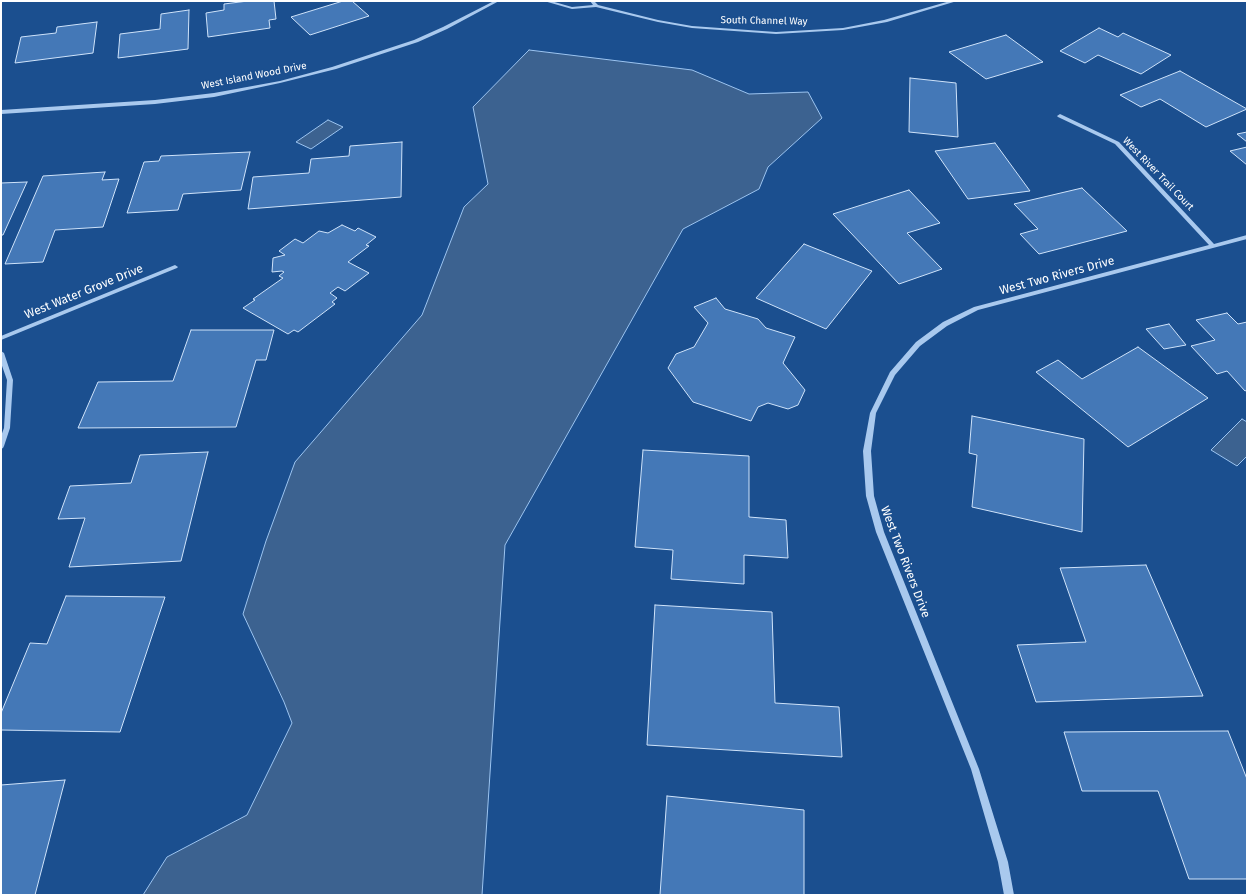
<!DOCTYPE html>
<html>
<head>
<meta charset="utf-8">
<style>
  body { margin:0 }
  #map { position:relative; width:1248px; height:896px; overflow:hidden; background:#1b4f8f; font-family:"Fira Sans",sans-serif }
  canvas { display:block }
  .frame { position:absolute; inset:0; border:2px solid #fff; pointer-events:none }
</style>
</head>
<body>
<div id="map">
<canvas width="1248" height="896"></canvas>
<div class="frame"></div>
</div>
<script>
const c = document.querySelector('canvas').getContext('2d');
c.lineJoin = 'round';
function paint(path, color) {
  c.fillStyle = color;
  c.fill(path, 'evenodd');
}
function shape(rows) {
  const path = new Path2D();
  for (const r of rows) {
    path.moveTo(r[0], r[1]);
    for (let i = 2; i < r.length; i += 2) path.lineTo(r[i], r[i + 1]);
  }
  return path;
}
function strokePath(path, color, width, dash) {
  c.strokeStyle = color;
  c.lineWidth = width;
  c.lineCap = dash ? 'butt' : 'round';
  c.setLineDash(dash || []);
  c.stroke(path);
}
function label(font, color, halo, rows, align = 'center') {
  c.font = font + ' "Fira Sans",sans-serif';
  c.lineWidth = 3;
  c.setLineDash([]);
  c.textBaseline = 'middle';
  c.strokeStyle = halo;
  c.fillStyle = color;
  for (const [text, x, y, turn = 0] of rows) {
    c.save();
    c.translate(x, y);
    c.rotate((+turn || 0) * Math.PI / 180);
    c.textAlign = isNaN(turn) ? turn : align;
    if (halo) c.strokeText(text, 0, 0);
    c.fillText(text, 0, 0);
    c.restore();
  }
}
const water = shape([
  [529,50,692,70,749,94,808,92,822,118,768,167,759,189,683,229,505,545,482,895,143,895,167,857,247,815,292,723,284,702,243,614,266,541,295,462,422,315,464,207,488,184,473,107,529,50],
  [328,120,343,127,311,149,296,142,328,120],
  [1242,419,1247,422,1247,456,1237,466,1211,450,1242,419]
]);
const building = shape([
  [248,1,274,1,276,19,269,20,270,28,208,37,206,13,224,10,224,4,248,1],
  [343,1,352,1,369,16,310,35,291,17,343,1],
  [189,10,188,49,118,58,120,34,160,29,161,14,189,10],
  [97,22,93,53,15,63,21,37,56,33,57,27,97,22],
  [1099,28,1118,37,1123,33,1171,55,1141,74,1098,55,1085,63,1060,51,1099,28],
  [1006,35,1043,62,986,79,949,52,1006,35],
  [1180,71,1247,109,1206,127,1160,99,1141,107,1120,95,1180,71],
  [910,78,956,83,958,137,909,132,910,78],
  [1247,132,1247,142,1237,134,1247,132],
  [402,142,401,197,248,209,253,177,309,173,311,159,349,156,350,146,402,142],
  [995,143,1030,191,968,199,935,151,995,143],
  [1247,147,1247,165,1230,151,1247,147],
  [250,152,241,190,183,194,178,210,127,213,144,162,159,161,161,156,250,152],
  [105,172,102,180,119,179,103,227,55,230,43,262,5,264,43,176,105,172],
  [27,182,3,235,1,235,1,183,27,182],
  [1082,188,1127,231,1039,254,1020,234,1038,229,1014,204,1082,188],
  [909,190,940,223,907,233,942,269,899,284,833,214,909,190],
  [342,225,355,231,358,228,376,237,366,245,369,246,348,262,369,273,345,291,338,287,330,293,337,298,332,302,335,304,298,332,294,330,288,334,243,308,255,300,253,299,283,278,279,276,284,272,282,271,272,272,273,258,285,255,279,251,295,239,303,243,319,231,328,233,342,225],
  [804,244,872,271,826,329,756,298,804,244],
  [716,298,725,309,758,319,766,328,795,337,783,363,805,390,798,405,788,409,768,403,758,407,751,421,693,402,668,368,676,354,694,347,708,323,694,307,716,298],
  [1227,313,1238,324,1247,322,1247,390,1245,391,1227,371,1217,374,1191,346,1215,340,1196,320,1227,313],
  [1169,324,1186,345,1164,349,1146,329,1169,324],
  [191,330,274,330,266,360,256,360,236,427,78,428,98,382,173,381,191,330],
  [1138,347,1208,398,1128,447,1036,372,1058,360,1082,379,1138,347],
  [972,416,1084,439,1082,532,972,507,977,455,969,453,972,416],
  [643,450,749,456,749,517,786,520,788,558,744,555,744,584,671,579,673,550,635,547,643,450],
  [208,452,181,561,69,567,85,518,58,519,70,486,131,483,140,455,208,452],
  [1146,565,1203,696,1036,702,1017,645,1086,642,1060,568,1146,565],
  [66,596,165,597,120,732,1,730,1,713,30,643,47,644,66,596],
  [655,605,772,612,775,703,839,707,842,757,647,745,655,605],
  [1228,731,1247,779,1247,879,1189,879,1158,791,1082,791,1064,732,1228,731],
  [65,780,35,895,1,895,1,785,65,780],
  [667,796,804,810,804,895,660,895,667,796]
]);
const minor = shape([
  [494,1,499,1,447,29,418,42,336,69,280,83,214,97,155,104,1,114,1,110,155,100,214,93,280,81,332,67,414,40,443,27,494,1],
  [544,1,551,1,572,7,593,5,590,1,594,1,598,5,658,20,692,26,776,32,843,28,884,20,950,1,957,1,887,22,843,30,776,34,692,28,658,22,596,7,572,9,544,1],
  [1060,114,1119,142,1214,244,1247,235,1247,239,978,310,947,326,920,346,895,375,876,413,871,451,874,496,884,532,979,769,1008,862,1014,895,1004,895,998,862,971,769,876,532,866,496,863,451,870,413,890,372,916,342,943,322,974,307,1209,245,1115,144,1058,117,1057,116,1060,114],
  [175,265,178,267,177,268,1,340,1,336,175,265],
  [1,351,4,353,13,380,10,428,4,446,3,448,1,449,1,436,4,428,7,380,1,363,1,351]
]);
const farStreetnames = [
  ["South Channel Way",764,21,1],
  ["West Island Wood Drive",254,76,-11],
  ["West River Trail Court",1158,174,46]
];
const streetNames = [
  ["West Two Rivers Drive",1057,276,-15],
  ["West Water Grove Drive",84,292,-22],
  ["West Two Rivers Drive",905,562,69]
];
paint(water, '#3c6290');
strokePath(water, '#9cc4f0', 1);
paint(building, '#4478b7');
strokePath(building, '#cfe3fa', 1);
paint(minor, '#a9c9ee');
label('10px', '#fff', '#1b4f8f', farStreetnames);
label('12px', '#fff', '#1b4f8f', streetNames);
</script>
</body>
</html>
